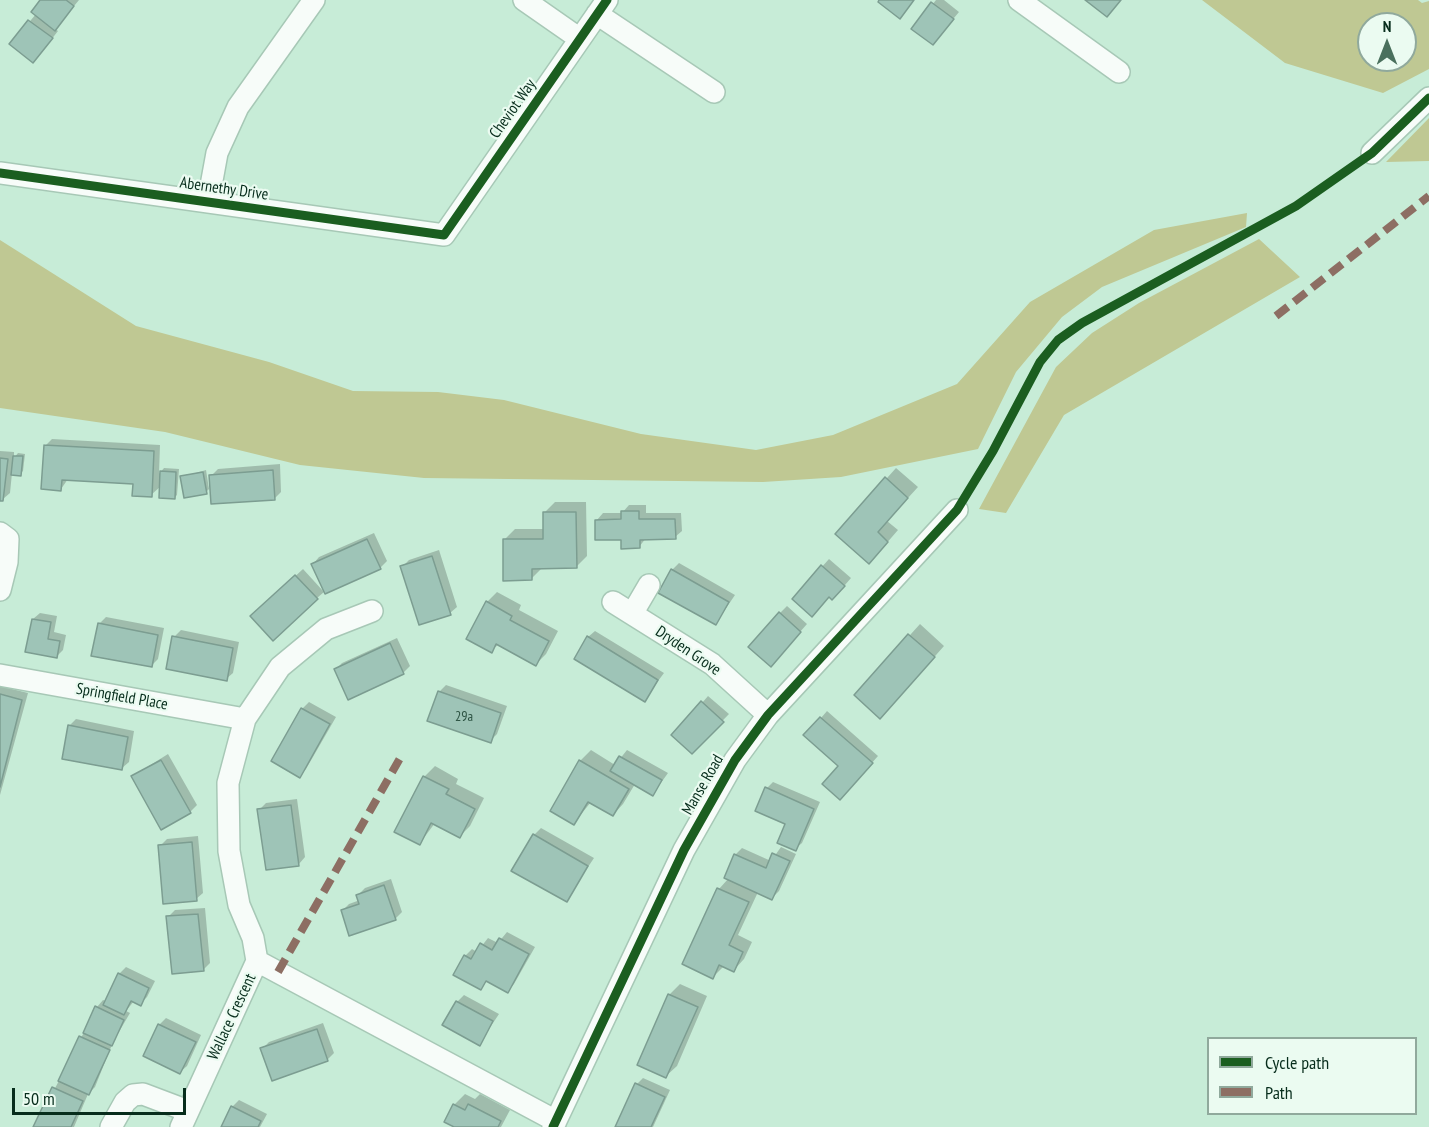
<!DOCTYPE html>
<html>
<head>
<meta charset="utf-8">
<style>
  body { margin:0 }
  #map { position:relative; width:1429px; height:1127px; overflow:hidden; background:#c7ecd7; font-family:"PT Sans Narrow",sans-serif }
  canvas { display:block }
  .legend { position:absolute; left:1207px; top:1037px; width:210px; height:78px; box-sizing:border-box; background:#ebfbf1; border:2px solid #90a99c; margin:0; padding:8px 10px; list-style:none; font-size:18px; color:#072d1c }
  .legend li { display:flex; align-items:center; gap:12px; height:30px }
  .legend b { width:30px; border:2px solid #90a99c }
  .north { position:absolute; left:1357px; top:12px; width:60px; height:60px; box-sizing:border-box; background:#ebfbf1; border:2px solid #90a99c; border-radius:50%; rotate:0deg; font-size:16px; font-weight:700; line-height:24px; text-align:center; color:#072d1c }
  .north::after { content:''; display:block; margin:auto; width:21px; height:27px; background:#4a705d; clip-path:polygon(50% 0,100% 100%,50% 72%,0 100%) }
  .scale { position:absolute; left:12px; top:1088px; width:174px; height:27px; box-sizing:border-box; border:3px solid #072d1c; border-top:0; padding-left:8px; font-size:18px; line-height:21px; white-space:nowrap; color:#072d1c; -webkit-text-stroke:4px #ebfbf1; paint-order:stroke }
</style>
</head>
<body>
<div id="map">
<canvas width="1429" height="1127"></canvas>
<ul class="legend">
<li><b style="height:8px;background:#1b5e20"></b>Cycle path</li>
<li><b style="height:8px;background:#8d6e63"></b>Path</li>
</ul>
<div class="north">N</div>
<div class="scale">50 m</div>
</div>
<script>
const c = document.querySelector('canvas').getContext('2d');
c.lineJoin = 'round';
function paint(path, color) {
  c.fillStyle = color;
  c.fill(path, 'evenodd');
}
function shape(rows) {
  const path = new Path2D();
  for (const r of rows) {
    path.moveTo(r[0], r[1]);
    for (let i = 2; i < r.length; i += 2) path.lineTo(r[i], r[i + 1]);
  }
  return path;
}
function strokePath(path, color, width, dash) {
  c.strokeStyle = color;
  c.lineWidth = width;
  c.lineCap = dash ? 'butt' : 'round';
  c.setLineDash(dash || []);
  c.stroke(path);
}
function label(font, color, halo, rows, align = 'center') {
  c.font = font + ' "PT Sans Narrow",sans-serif';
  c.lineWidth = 4.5;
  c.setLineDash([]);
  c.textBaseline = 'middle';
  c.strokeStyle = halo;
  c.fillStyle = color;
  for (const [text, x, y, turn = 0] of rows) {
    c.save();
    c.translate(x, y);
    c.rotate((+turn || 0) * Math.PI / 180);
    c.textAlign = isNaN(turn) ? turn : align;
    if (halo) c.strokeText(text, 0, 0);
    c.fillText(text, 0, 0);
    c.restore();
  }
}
const forest = shape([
  [1202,0,1418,0,1422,3,1429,1,1429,69,1383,93,1285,63],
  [1369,24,1405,24,1405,60,1369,60],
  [1429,118,1429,161,1386,162],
  [1247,213,1246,227,1102,287,1062,317,1016,372,978,449,841,477,763,482,424,478,300,465,165,432,0,408,0,240,136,326,269,362,353,391,438,392,504,400,641,434,756,450,833,435,957,384,1030,302,1154,230],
  [1259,239,1300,277,1064,415,1006,513,979,509,1056,367,1092,333,1139,303]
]);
const shadow = shape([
  [42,0,79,0,55,29,58,31,40,54,11,44,36,14],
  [936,0,944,0,959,12,933,43,913,29],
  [52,439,160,445,159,474,164,468,179,469,177,495,174,498,161,486,151,495,134,483,68,479,61,489,45,446],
  [0,451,14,452,14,458,18,453,25,454,23,471,20,474,12,473,10,493,3,499,0,499],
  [280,464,281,492,275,498,211,476,218,469],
  [896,468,918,487,887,521,898,530,879,552,837,534],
  [206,470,209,489,206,492,182,477],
  [555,502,586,502,587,556,576,567,542,568,531,579,504,540,515,529,544,529,544,513],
  [629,505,646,505,646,513,681,513,682,531,675,537,646,538,639,547,597,520,603,513,622,513],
  [374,533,387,561,380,568,313,564,319,557],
  [439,550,457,607,450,613,402,567,409,560],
  [829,559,851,578,839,592,830,596,794,598],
  [679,563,735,595,716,623,672,570],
  [303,569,324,592,317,598,259,610],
  [497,592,521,605,519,610,558,631,546,654,536,664,499,644,491,651,487,602],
  [787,606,807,624,777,658,780,613],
  [40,613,57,616,54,632,66,635,63,650,56,657,33,619],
  [106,617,164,628,158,659,151,666,99,624],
  [920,624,944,646,890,707,856,695],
  [181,630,239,642,233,673,226,679,174,637],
  [595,631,664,673,644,700,588,637],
  [397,638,410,666,403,673,336,669,342,663],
  [446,685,507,706,497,734,490,741,439,692],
  [0,686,28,693,0,795],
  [708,696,729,714,692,752,702,703],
  [309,702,336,717,306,769,300,776,273,761,302,709],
  [827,711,878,756,847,791,840,766,821,718],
  [76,719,134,731,129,762,122,768,69,726],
  [591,750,615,765,627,750,668,773,653,794,635,784,623,804,613,815,591,802,574,823,580,761],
  [168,754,197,805,190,812,133,776],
  [435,766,458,779,456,784,484,798,470,826,460,836,435,823,420,843,424,777],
  [773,782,820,802,802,843,795,849,787,823,767,788],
  [297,799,305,857,299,864,259,810,266,803],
  [541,828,594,858,566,900,534,835],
  [198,836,203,893,196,899,160,846,167,839],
  [781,847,796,854,779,891,772,898,758,892,738,935,752,942,744,959,734,970,724,966,713,977,684,964,719,889,728,879,735,855,742,848,771,861],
  [391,879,402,912,395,919,343,910,349,904,360,900,358,895,365,888],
  [205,908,210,963,203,970,168,917,175,910],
  [507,932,535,947,514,984,507,991,487,981,480,988,465,956,472,949,477,952,488,938,498,943],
  [126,967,155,981,147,997,140,1004,134,1001,126,1011,130,1013,113,1042,95,1087,88,1094,74,1127,35,1127,97,1007,103,1000,106,1001,119,974],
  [680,984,707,996,677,1066,666,1076,669,995],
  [464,995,499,1014,479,1044,457,1002],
  [166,1018,201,1035,187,1066,180,1072,159,1025],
  [323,1023,334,1053,327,1060,262,1049,269,1042],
  [643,1078,670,1090,653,1127,617,1127,637,1084],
  [465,1094,475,1099,480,1094,510,1110,501,1127,457,1127,446,1121,454,1105],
  [239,1100,267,1114,260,1127,223,1127,232,1107]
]);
const building = shape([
  [40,0,66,0,74,6,55,31,31,12,40,0],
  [879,0,914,0,900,19,878,2,879,0],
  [1085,0,1121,0,1107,17,1085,0],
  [931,2,954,19,933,45,911,29,931,2],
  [28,20,53,38,33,63,9,44,28,20],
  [44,445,154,451,152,497,132,496,133,484,62,480,61,491,41,489,44,445],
  [13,456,23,456,21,476,11,475,13,456],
  [0,458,8,459,3,501,0,501,0,458],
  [273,470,275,500,211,504,209,475,273,470],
  [160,471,176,472,175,499,159,498,160,471],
  [203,472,207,494,184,498,180,476,203,472],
  [885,477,908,498,878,532,888,542,869,564,835,534,885,477],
  [621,511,639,511,639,519,675,519,676,539,640,540,640,548,621,549,621,540,595,540,595,520,621,519,621,511],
  [543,512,576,512,577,568,532,569,532,580,503,581,503,539,543,539,543,512],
  [367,539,381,569,325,594,311,564,367,539],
  [432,556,451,615,419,625,400,566,432,556],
  [821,565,845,586,832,600,829,597,812,617,792,599,821,565],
  [671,569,729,602,716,625,658,593,671,569],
  [295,575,318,599,273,641,250,616,295,575],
  [486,601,512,616,510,620,549,641,536,666,496,644,492,653,466,639,486,601],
  [779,612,801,632,771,667,748,647,779,612],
  [32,619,51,622,48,639,60,641,57,658,25,652,32,619],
  [98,623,158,635,152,667,91,656,98,623],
  [908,634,935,657,880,719,854,695,908,634],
  [172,636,233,648,227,681,166,669,172,636],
  [587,636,658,680,645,702,574,659,587,636],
  [390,643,404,674,348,700,334,669,390,643],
  [438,691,501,713,491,743,427,721,438,691],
  [0,694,22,700,0,787,0,694],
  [701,701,724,722,692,754,671,735,701,701],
  [301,708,330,724,300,778,271,761,301,708],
  [820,717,873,763,840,800,822,784,838,766,803,735,820,717],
  [68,725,128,737,122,770,62,759,68,725],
  [619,756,662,780,653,796,610,771,619,756],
  [161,760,191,813,161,830,131,776,161,760],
  [579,760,629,789,613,816,588,802,574,825,550,811,579,760],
  [423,776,449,789,446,794,475,809,460,838,431,823,420,845,394,832,423,776],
  [765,787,814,809,796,851,777,843,785,824,755,811,765,787],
  [291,805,299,866,266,870,257,809,291,805],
  [533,834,588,866,567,902,511,871,533,834],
  [192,842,197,901,163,904,158,845,192,842],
  [772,853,790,861,772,900,724,878,734,854,766,868,772,853],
  [384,885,396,920,349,936,341,910,359,904,356,895,384,885],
  [717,888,749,902,729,945,743,952,734,972,719,965,713,979,682,964,717,888],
  [198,914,204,971,172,974,166,916,198,914],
  [499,938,529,954,508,993,486,981,481,990,453,975,464,955,471,959,480,943,492,950,499,938],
  [118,973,149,988,141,1006,131,1001,124,1015,103,1005,118,973],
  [668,994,698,1007,666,1078,637,1065,668,994],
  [456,1001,493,1021,480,1046,442,1025,456,1001],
  [95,1006,124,1020,112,1046,83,1033,95,1006],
  [158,1024,196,1042,180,1074,143,1056,158,1024],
  [317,1029,328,1061,272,1081,260,1048,317,1029],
  [79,1036,110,1050,89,1095,58,1081,79,1036],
  [635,1083,665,1097,651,1127,615,1127,635,1083],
  [52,1087,83,1101,71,1127,33,1127,52,1087],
  [453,1104,465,1110,468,1104,501,1121,498,1127,454,1127,444,1122,453,1104],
  [231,1106,261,1121,258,1127,221,1127,231,1106]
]);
const minor = shape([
  [524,0,580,39],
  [1019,0,1119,72],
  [597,14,714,92],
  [1372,153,1429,98],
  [0,173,444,235,607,0],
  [208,202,217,153,238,107,314,0],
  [0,533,8,539,7,562,0,590],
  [613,602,712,664,768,715],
  [632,614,649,585],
  [0,675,245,719],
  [257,961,556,1121],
  [111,1127,125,1102,133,1095,143,1094,188,1111],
  [181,1127,257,961,253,938,239,905,229,851,228,783,245,719,280,667,326,629,372,611],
  [553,1127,684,850,735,760,768,715,957,510]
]);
const quiet = shape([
  [1276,316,1429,196],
  [278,972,403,753]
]);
const cycleway = shape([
  [0,173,444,235,607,0],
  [553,1127,684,850,735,760,768,715,957,510,993,451,1040,362,1058,340,1082,323,1296,206,1372,153,1429,98]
]);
const numberNames = [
  ["29a",464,717]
];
const streetNames = [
  ["Cheviot Way",513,109,-55],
  ["Abernethy Drive",224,189,8],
  ["Dryden Grove",688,651,34],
  ["Springfield Place",122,697,10],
  ["Manse Road",703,785,-60],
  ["Wallace Crescent",232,1017,-65]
];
paint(forest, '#bfc893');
paint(shadow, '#0003');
paint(building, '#9ec4b7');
strokePath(building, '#7c9d91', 1.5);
strokePath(minor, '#a7c8b6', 24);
strokePath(minor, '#f7fcf9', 21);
strokePath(quiet, '#8d6e63', 8, [15, 8]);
strokePath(cycleway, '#1b5e20', 9);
label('14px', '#2d5343', null, numberNames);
label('16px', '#072d1c', '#ebfbf1', streetNames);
</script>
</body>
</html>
